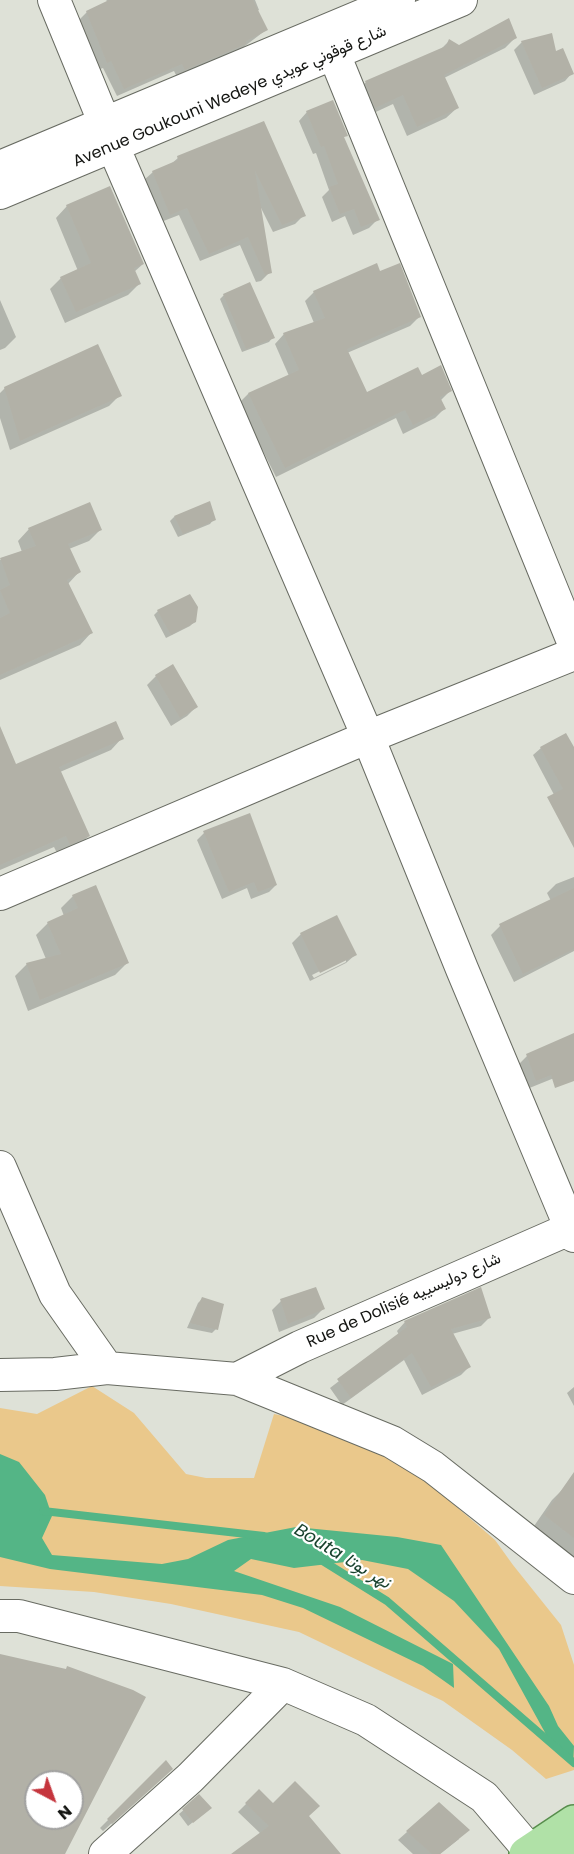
<!DOCTYPE html>
<html>
<head>
<meta charset="utf-8">
<style>
  body { margin:0 }
  #map { position:relative; width:574px; height:1854px; overflow:hidden; background:#dee1d7; font-family:Poppins,sans-serif }
  canvas { display:block }
  .north { position:absolute; left:24px; top:1770px; width:60px; height:60px; box-sizing:border-box; background:#fff; border:2px solid #a1a1a0; border-radius:50%; rotate:139deg; font-size:16px; font-weight:700; line-height:24px; text-align:center; color:#141512 }
  .north::after { content:''; display:block; margin:auto; width:21px; height:27px; background:#c5353d; clip-path:polygon(50% 0,100% 100%,50% 72%,0 100%) }
</style>
</head>
<body>
<div id="map">
<canvas width="574" height="1854"></canvas>
<div class="north">N</div>
</div>
<script>
const c = document.querySelector('canvas').getContext('2d');
c.lineJoin = 'round';
function paint(path, color) {
  c.fillStyle = color;
  c.fill(path, 'evenodd');
}
function shape(rows) {
  const path = new Path2D();
  for (const r of rows) {
    path.moveTo(r[0], r[1]);
    for (let i = 2; i < r.length; i += 2) path.lineTo(r[i], r[i + 1]);
  }
  return path;
}
function strokePath(path, color, width, dash) {
  c.strokeStyle = color;
  c.lineWidth = width;
  c.lineCap = dash ? 'butt' : 'round';
  c.setLineDash(dash || []);
  c.stroke(path);
}
function label(font, color, halo, rows, align = 'center') {
  c.font = font + ' Poppins,Vazirmatn,sans-serif';
  c.lineWidth = 4.5;
  c.setLineDash([]);
  c.textBaseline = 'middle';
  c.strokeStyle = halo;
  c.fillStyle = color;
  for (const [text, x, y, turn = 0] of rows) {
    c.save();
    c.translate(x, y);
    c.rotate((+turn || 0) * Math.PI / 180);
    c.textAlign = isNaN(turn) ? turn : align;
    if (halo) c.strokeText(text, 0, 0);
    c.fillText(text, 0, 0);
    c.restore();
  }
}
const green = shape([
  [92,1386,134,1413,186,1474,206,1478,254,1478,274,1414,302,1420,418,1467,451,1502,495,1540,513,1565,561,1625,574,1665,574,1770,546,1779,512,1750,443,1701,299,1632,171,1604,94,1592,0,1586,0,1408,37,1414]
]);
const water = shape([
  [0,1454,19,1462,45,1495,52,1516,42,1538,52,1555,162,1564,188,1559,228,1540,296,1527,397,1537,441,1545,549,1706,558,1726,574,1746,573,1766,548,1738,499,1649,454,1601,408,1569,362,1560,294,1568,251,1559,234,1571,340,1607,453,1664,454,1688,423,1666,303,1608,262,1595,50,1569,0,1557]
]);
const shadow = shape([
  [106,0,255,0,259,10,257,11,266,30,237,52,177,77,174,71,117,96,103,68,100,69,79,20,87,12,108,2],
  [515,38,505,48,444,78,457,108,446,118,407,136,393,104,365,117,355,93,365,83,440,50,449,41,459,47],
  [522,42,555,53,572,73,565,81,534,95,514,50],
  [307,112,346,135,343,138,378,219,369,228,353,235,345,216,332,222,322,197,329,190,316,153,313,154,299,121],
  [264,123,304,215,295,224,273,232,260,206,270,272,261,281,256,282,240,245,200,261,179,215,161,222,144,180,153,172,171,164,178,158],
  [67,206,143,264,134,272,139,284,128,295,65,323,50,289,61,278,78,271,56,218],
  [379,273,420,316,410,326,347,353,367,394,421,377,450,391,440,401,444,409,435,418,403,434,396,418,276,477,239,403,248,394,289,376,275,344,284,334,314,323,305,301,314,292],
  [224,295,273,337,269,342,242,352,220,299],
  [0,300,16,337,5,348,0,350],
  [5,388,120,395,109,406,10,450,0,418,0,393],
  [174,517,214,519,210,524,178,537,170,521],
  [29,529,100,530,89,541,69,549,79,572,68,584,91,633,80,645,0,680,0,560,22,552,18,541],
  [158,611,195,621,190,626,166,638,154,615],
  [156,676,196,707,187,716,171,726,147,685],
  [0,735,16,766,122,738,111,750,60,772,89,836,77,847,58,855,54,847,0,870],
  [541,748,574,750,574,796,560,806,533,755],
  [249,815,276,885,269,892,251,899,247,888,222,899,197,840,204,833],
  [574,877,574,951,514,982,491,935,500,926,551,901,547,893,556,884],
  [73,896,127,963,115,975,28,1011,15,976,27,964,46,959,36,935,48,923,64,916,61,908],
  [301,934,355,955,346,963,310,981,292,943],
  [346,958,346,962,314,978,312,975],
  [574,1036,574,1070,527,1089,518,1065,527,1056],
  [202,1299,216,1329,212,1333,187,1328,198,1303],
  [281,1301,323,1309,314,1318,279,1332,272,1310],
  [489,1318,481,1326,452,1334,469,1367,461,1375,422,1395,404,1360,342,1405,330,1388,399,1335,397,1331,405,1322],
  [574,1387,574,1406,567,1393],
  [565,1487,574,1494,574,1560,532,1529,552,1500],
  [166,1762,163,1777,103,1831,100,1828],
  [259,1791,273,1805,307,1817,339,1854,234,1854,261,1834,238,1812],
  [199,1797,206,1812,188,1826,179,1814],
  [407,1832,459,1839,440,1854,413,1854,398,1840]
]);
const stream = shape([
  [43,1511,264,1536],
  [318,1558,387,1601,574,1763]
]);
const building = shape([
  [109,0,253,0,268,30,246,41,246,44,185,70,182,64,124,89,111,61,107,63,86,11],
  [509,18,517,38,444,75,459,108,417,127,403,95,375,108,365,81,446,46,449,39,459,45],
  [552,33,556,51,563,48,574,74,542,88,521,41],
  [333,100,348,136,344,137,380,220,361,227,354,209,340,214,329,187,338,184,324,146,321,147,306,111],
  [264,121,306,216,282,225,255,171,272,273,265,275,248,237,209,254,187,208,170,215,152,171,178,160,177,156],
  [110,186,144,264,134,268,141,284,76,312,60,277,91,263,66,205],
  [377,263,380,271,400,263,421,317,347,349,367,392,418,367,422,375,441,365,452,391,440,397,446,409,413,425,405,410,285,468,248,393,299,370,283,333,325,318,313,291],
  [250,282,275,338,246,349,223,294],
  [98,344,122,396,20,441,4,387],
  [210,501,216,520,183,534,174,516],
  [90,502,102,530,68,544,81,572,67,580,93,633,0,675,0,618,10,613,0,590,10,585,0,558,36,546,28,528],
  [190,594,198,607,196,622,171,635,157,610],
  [173,664,198,707,180,718,155,675],
  [116,721,124,739,59,767,90,836,70,845,66,836,0,865,0,726,16,764],
  [566,733,574,747,574,848,547,797,563,789,540,747],
  [250,813,277,885,258,892,254,882,229,892,203,831],
  [96,885,129,963,40,1000,26,963,61,954,47,922,78,908,72,895],
  [574,888,574,949,523,974,499,924],
  [337,915,357,955,320,973,300,933],
  [574,1033,574,1081,555,1088,551,1075,536,1081,526,1054],
  [316,1287,325,1309,288,1324,280,1299],
  [481,1287,491,1318,451,1329,471,1367,431,1387,412,1353,351,1398,337,1379,407,1327,404,1321],
  [202,1297,224,1304,218,1330,190,1323],
  [574,1472,574,1538,544,1515],
  [0,1654,66,1669,67,1666,133,1690,146,1697,65,1854,0,1854],
  [36,1782,72,1782,72,1818,36,1818],
  [166,1760,173,1769,112,1824,107,1819],
  [295,1781,320,1806,309,1816,341,1854,231,1854,269,1826,245,1803,259,1789,273,1803],
  [199,1794,212,1808,193,1823,182,1809],
  [439,1802,470,1830,440,1854,432,1854,406,1831]
]);
const minor = shape([
  [54,0,105,124],
  [334,54,574,644],
  [113,146,368,737,462,969,574,1236],
  [0,167,399,0],
  [0,193,461,0],
  [0,894,368,737,574,654],
  [0,1167,55,1294,107,1368],
  [0,1375,55,1374,107,1368,237,1379,392,1442,433,1467,574,1578],
  [237,1379,300,1347,574,1227],
  [0,1616,19,1616,283,1684,366,1720,484,1797,530,1851],
  [105,1854,190,1778,283,1684]
]);
const major = shape([
  [526,1854,574,1822],
  [569,1854,574,1851]
]);
const streetNames = [
  ["Avenue Goukouni Wedeye شارع قوقوني عويدي",230,97,-23],
  ["Rue de Dolisié شارع دوليسييه",404,1301,-24]
];
const waterNames = [
  ["Bouta نهر بوتا",342,1557,31]
];
paint(green, '#eac88b');
paint(water, '#54b586');
paint(shadow, '#0003');
strokePath(stream, '#54b586', 8);
paint(building, '#b2b1a7');
strokePath(minor, '#686b62', 34);
strokePath(major, '#578d4c', 36);
strokePath(minor, '#fff', 32);
strokePath(major, '#b0e1a7', 33);
label('16px', '#141512', '#fff', streetNames);
label('italic 18px', '#19422e', '#fff', waterNames);
</script>
</body>
</html>
